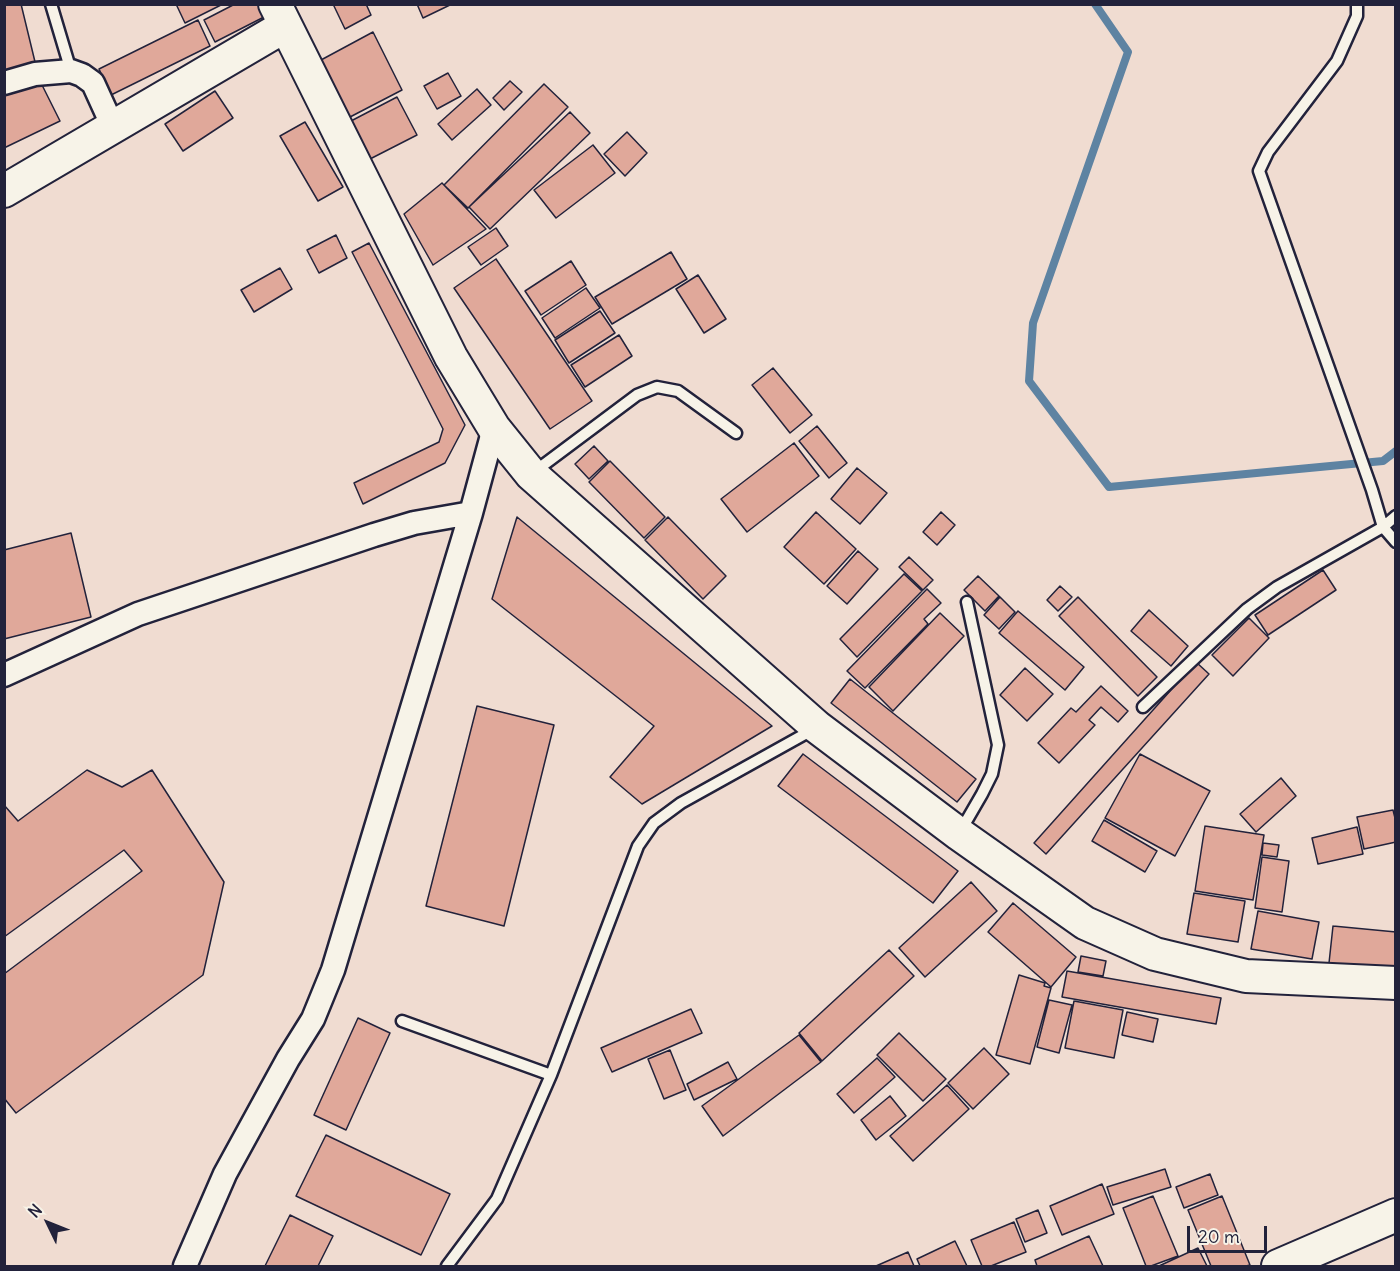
<!DOCTYPE html>
<html>
<head>
<meta charset="utf-8">
<style>
  body { margin:0 }
  #map { position:relative; width:1400px; height:1271px; overflow:hidden; background:#f0dcd1; font-family:Delius,sans-serif }
  canvas { display:block }
  .frame { position:absolute; inset:0; border:6px solid #22223b; pointer-events:none }
  .north { position:absolute; left:18px; top:1193px; width:60px; height:60px; -webkit-text-stroke:4px #f7f3e8; paint-order:stroke; rotate:313deg; font-size:16px; font-weight:700; line-height:24px; text-align:center; color:#22223b }
  .north::after { content:''; display:block; margin:auto; width:21px; height:27px; background:#22223b; clip-path:polygon(50% 0,100% 100%,50% 72%,0 100%) }
  .scale { position:absolute; left:1187px; top:1226px; width:80px; height:27px; box-sizing:border-box; border:3px solid #22223b; border-top:0; padding-left:8px; font-size:18px; line-height:21px; white-space:nowrap; color:#22223b; -webkit-text-stroke:4px #f7f3e8; paint-order:stroke }
</style>
</head>
<body>
<div id="map">
<canvas width="1400" height="1271"></canvas>
<div class="frame"></div>
<div class="north">N</div>
<div class="scale">20 m</div>
</div>
<script>
const c = document.querySelector('canvas').getContext('2d');
c.lineJoin = 'round';
function shape(rows) {
  const path = new Path2D();
  for (const r of rows) {
    path.moveTo(r[0], r[1]);
    for (let i = 2; i < r.length; i += 2) path.lineTo(r[i], r[i + 1]);
  }
  return path;
}
function strokePath(path, color, width, dash) {
  c.strokeStyle = color;
  c.lineWidth = width;
  c.lineCap = dash ? 'butt' : 'round';
  c.setLineDash(dash || []);
  c.stroke(path);
}
function paint(path, color) {
  c.fillStyle = color;
  c.fill(path, 'evenodd');
}
const stream = shape([
  [1095,4,1128,52,1033,323,1029,381,1109,487,1383,461,1396,451]
]);
const building = shape([
  [4,4,21,4,36,66,4,74,4,4],
  [176,4,223,4,185,23,176,4],
  [235,4,258,4,264,17,215,42,204,20,235,4],
  [333,4,366,4,371,15,345,29,333,4],
  [417,4,452,4,423,18,417,4],
  [198,20,210,46,111,95,99,69,198,20],
  [373,32,402,90,350,117,321,60,373,32],
  [448,73,461,96,437,109,424,86,448,73],
  [38,77,60,121,4,148,4,94,38,77],
  [510,81,522,92,504,110,493,98,510,81],
  [544,84,568,107,468,208,444,185,544,84],
  [477,89,491,105,452,140,438,124,477,89],
  [215,91,233,118,183,151,165,124,215,91],
  [397,97,417,135,370,159,351,121,397,97],
  [570,112,590,133,490,229,469,207,570,112],
  [305,122,343,187,318,201,280,136,305,122],
  [627,132,647,153,625,176,604,154,627,132],
  [593,145,615,173,556,218,534,190,593,145],
  [442,183,486,229,433,265,404,214,442,183],
  [496,228,508,246,481,265,468,247,496,228],
  [336,235,347,258,319,273,307,250,336,235],
  [369,243,465,425,445,463,363,504,354,483,439,442,443,429,352,252,369,243],
  [671,252,687,279,612,324,595,297,671,252],
  [496,259,592,401,550,429,454,288,496,259],
  [571,261,586,285,541,315,525,291,571,261],
  [280,268,292,289,254,312,241,290,280,268],
  [698,275,726,319,704,333,676,289,698,275],
  [586,288,600,308,555,338,542,318,586,288],
  [600,311,615,333,569,363,555,340,600,311],
  [619,335,632,356,585,387,571,365,619,335],
  [773,368,812,415,790,433,752,385,773,368],
  [817,426,847,463,829,478,799,441,817,426],
  [794,443,819,476,747,532,721,499,794,443],
  [594,446,608,461,589,479,575,464,594,446],
  [610,461,665,517,644,538,589,482,610,461],
  [857,468,887,493,860,524,831,499,857,468],
  [816,512,856,549,824,584,784,547,816,512],
  [941,512,955,525,937,545,923,532,941,512],
  [517,517,772,726,642,804,610,777,654,726,492,599,517,517],
  [668,517,726,576,703,599,645,540,668,517],
  [71,533,91,617,4,639,4,550,71,533],
  [858,551,878,569,847,604,827,586,858,551],
  [909,557,933,580,923,590,899,567,909,557],
  [1323,570,1336,590,1268,635,1255,615,1323,570],
  [904,574,922,591,857,657,840,639,904,574],
  [978,576,999,596,985,611,964,590,978,576],
  [1060,586,1072,597,1058,611,1047,600,1060,586],
  [927,589,941,603,924,619,928,624,865,688,847,671,927,589],
  [1000,597,1015,612,999,629,984,615,1000,597],
  [1078,597,1157,677,1138,696,1059,616,1078,597],
  [1149,610,1188,646,1171,666,1131,631,1149,610],
  [1018,611,1084,667,1065,690,999,633,1018,611],
  [940,613,964,636,893,711,869,687,940,613],
  [1249,618,1269,638,1233,676,1212,655,1249,618],
  [1196,662,1209,674,1046,854,1034,843,1196,662],
  [1025,668,1053,694,1027,721,1000,695,1025,668],
  [850,679,976,779,957,802,831,703,850,679],
  [1101,686,1128,711,1118,722,1101,707,1089,720,1095,725,1059,763,1038,743,1071,708,1076,712,1101,686],
  [477,706,554,725,504,926,426,906,477,706],
  [803,754,958,871,933,903,778,786,803,754],
  [1140,754,1210,791,1175,856,1105,818,1140,754],
  [87,770,122,787,152,770,224,882,203,975,16,1113,4,1098,4,974,142,871,124,850,4,937,4,805,18,821,87,770],
  [1281,778,1296,796,1256,832,1240,814,1281,778],
  [1393,810,1396,822,1396,842,1364,849,1357,817,1393,810],
  [1104,820,1157,851,1145,872,1092,841,1104,820],
  [1205,826,1264,835,1253,900,1195,891,1205,826],
  [1357,827,1363,854,1318,864,1312,838,1357,827],
  [1263,843,1279,845,1277,857,1262,855,1263,843],
  [1262,857,1289,861,1282,912,1255,908,1262,857],
  [971,882,997,911,925,977,899,948,971,882],
  [1194,893,1245,901,1238,942,1187,934,1194,893],
  [1013,903,1076,957,1051,987,988,932,1013,903],
  [1258,911,1319,922,1312,959,1251,949,1258,911],
  [1333,926,1396,932,1396,970,1329,963,1333,926],
  [889,950,914,976,822,1061,799,1033,889,950],
  [1081,956,1106,961,1103,976,1078,972,1081,956],
  [1067,971,1221,998,1216,1024,1062,997,1067,971],
  [1019,975,1045,983,1044,986,1051,988,1030,1064,996,1055,1019,975],
  [1049,1000,1072,1005,1059,1053,1037,1047,1049,1000],
  [1074,1001,1123,1010,1114,1058,1065,1048,1074,1001],
  [691,1009,702,1033,612,1072,601,1048,691,1009],
  [1127,1012,1158,1019,1153,1042,1122,1035,1127,1012],
  [358,1018,390,1033,346,1130,314,1115,358,1018],
  [899,1033,946,1079,923,1101,877,1055,899,1033],
  [799,1035,821,1062,723,1136,702,1106,799,1035],
  [984,1048,1009,1074,973,1109,948,1083,984,1048],
  [670,1050,686,1090,664,1099,648,1059,670,1050],
  [877,1058,895,1077,854,1113,837,1094,877,1058],
  [728,1062,737,1079,694,1100,687,1084,728,1062],
  [947,1085,969,1109,913,1161,890,1136,947,1085],
  [890,1096,906,1116,876,1140,861,1120,890,1096],
  [326,1135,450,1194,421,1255,296,1196,326,1135],
  [1165,1169,1171,1187,1113,1205,1107,1187,1165,1169],
  [1210,1174,1218,1195,1184,1208,1176,1187,1210,1174],
  [1102,1184,1114,1214,1062,1235,1050,1206,1102,1184],
  [1153,1196,1178,1256,1151,1266,1146,1266,1123,1208,1153,1196],
  [1222,1196,1250,1265,1246,1266,1211,1266,1188,1210,1222,1196],
  [1038,1210,1047,1233,1025,1242,1016,1219,1038,1210],
  [290,1215,333,1236,318,1266,265,1266,290,1215],
  [1014,1222,1026,1252,991,1266,982,1266,971,1240,1014,1222],
  [1089,1236,1103,1266,1037,1266,1035,1260,1089,1236],
  [955,1241,967,1266,920,1266,917,1259,955,1241],
  [1198,1248,1207,1266,1159,1266,1198,1248],
  [908,1252,914,1266,876,1266,908,1252]
]);
const service = shape([
  [51,4,71,71],
  [1357,4,1357,16,1337,61,1268,152,1259,171,1372,490,1383,527,1396,542],
  [534,472,637,395,657,387,678,391,736,433],
  [1143,707,1247,609,1277,587,1383,527,1396,516],
  [960,832,982,794,992,774,998,745,967,602],
  [402,1021,551,1075],
  [447,1266,497,1199,551,1075,638,846,654,823,681,803,814,729]
]);
const minor = shape([
  [4,83,35,74,71,71,82,75,93,83,113,127],
  [4,675,138,614,374,535,414,523,471,513],
  [185,1266,225,1174,288,1059,313,1019,333,970,471,513,494,428]
]);
const secondary = shape([
  [275,4,451,357,494,428,531,474,817,727,959,834,1085,923,1155,954,1246,976,1396,983],
  [4,191,285,26],
  [1278,1266,1396,1215]
]);
strokePath(stream, '#5e83a2', 8);
paint(building, '#e0a89a');
strokePath(building, '#22223b', 1.5);
strokePath(service, '#22223b', 15);
strokePath(minor, '#22223b', 27);
strokePath(secondary, '#22223b', 36);
strokePath(service, '#f7f3e8', 10);
strokePath(minor, '#f7f3e8', 22);
strokePath(secondary, '#f7f3e8', 32);
</script>
</body>
</html>
